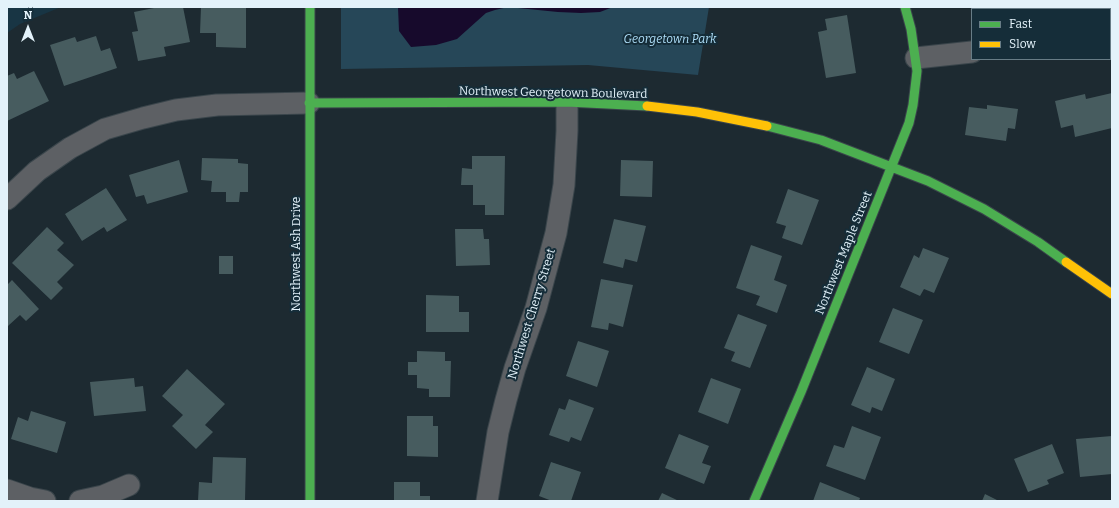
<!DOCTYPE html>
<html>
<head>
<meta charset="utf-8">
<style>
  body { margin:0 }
  #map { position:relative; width:1119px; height:508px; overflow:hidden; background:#1d2a31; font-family:Bitter,serif }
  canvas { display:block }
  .frame { position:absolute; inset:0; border:8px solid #e3f2fa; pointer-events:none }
  .legend { position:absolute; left:971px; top:8px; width:140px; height:52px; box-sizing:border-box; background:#152d39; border:1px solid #677c86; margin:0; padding:5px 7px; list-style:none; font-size:12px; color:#e3f2fa }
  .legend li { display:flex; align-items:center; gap:8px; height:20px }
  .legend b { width:20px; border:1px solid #677c86 }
  .north { position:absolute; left:8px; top:8px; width:40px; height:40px; -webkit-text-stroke:3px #152d39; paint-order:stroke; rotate:0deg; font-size:11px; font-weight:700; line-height:16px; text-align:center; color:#e3f2fa }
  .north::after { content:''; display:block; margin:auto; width:14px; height:18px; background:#e3f2fa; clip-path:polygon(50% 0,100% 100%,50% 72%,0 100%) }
</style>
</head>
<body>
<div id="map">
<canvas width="1119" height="508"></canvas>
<div class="frame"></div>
<ul class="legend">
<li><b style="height:5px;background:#4caf50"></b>Fast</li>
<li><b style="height:5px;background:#ffc107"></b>Slow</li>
</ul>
<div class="north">N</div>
</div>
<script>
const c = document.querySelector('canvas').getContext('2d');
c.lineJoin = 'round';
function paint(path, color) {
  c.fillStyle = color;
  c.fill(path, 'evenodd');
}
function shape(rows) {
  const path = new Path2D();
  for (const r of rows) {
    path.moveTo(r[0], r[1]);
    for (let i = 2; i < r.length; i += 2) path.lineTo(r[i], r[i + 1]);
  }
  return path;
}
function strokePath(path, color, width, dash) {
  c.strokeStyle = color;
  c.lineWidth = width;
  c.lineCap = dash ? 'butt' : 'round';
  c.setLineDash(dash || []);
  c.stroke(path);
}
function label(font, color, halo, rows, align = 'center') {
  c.font = font + ' Bitter,serif';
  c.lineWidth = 4;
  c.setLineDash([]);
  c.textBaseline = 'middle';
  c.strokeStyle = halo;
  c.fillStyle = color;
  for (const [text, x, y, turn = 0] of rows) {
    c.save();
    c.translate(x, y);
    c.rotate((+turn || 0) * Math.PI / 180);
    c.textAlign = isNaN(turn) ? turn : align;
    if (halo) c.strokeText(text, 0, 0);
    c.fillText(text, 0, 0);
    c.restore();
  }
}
const built = shape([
  [7,7,61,7,20,24,7,33]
]);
const green = shape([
  [341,7,709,7,698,75,588,65,341,69]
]);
const water = shape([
  [398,7,613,7,600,12,581,13,558,12,508,7,495,10,486,13,457,39,436,45,411,47,399,31]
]);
const building = shape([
  [159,7,183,7,190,42,164,47,166,56,138,61,132,32,138,31,134,12],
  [201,7,246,7,246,48,216,47,216,33,200,33],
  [847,15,856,73,826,78,818,32,827,30,825,19],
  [96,36,101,51,110,48,117,68,64,86,50,45,75,37,77,42],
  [34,71,49,101,7,121,7,76,14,73,17,79],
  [1112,93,1112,128,1075,137,1073,125,1061,128,1055,101,1085,94,1086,99],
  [987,105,1018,109,1015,129,1008,128,1006,141,965,135,969,107,987,109],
  [472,156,505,156,504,215,485,215,485,205,473,205,473,185,461,185,462,168,472,169],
  [202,158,238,159,238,163,248,164,248,192,240,192,239,202,226,202,226,192,211,192,212,181,201,180],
  [179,160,188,192,147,204,144,195,136,197,129,175],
  [621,160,653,161,652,197,620,196],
  [106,188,127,220,107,232,104,227,82,241,65,214],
  [788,189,819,200,802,245,782,238,786,226,776,223],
  [614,219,646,226,637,262,625,259,623,268,603,263],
  [47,227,64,243,57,250,74,265,57,282,63,288,51,300,12,263],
  [455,229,483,229,484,239,489,239,490,265,456,266],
  [751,245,782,256,774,280,787,285,777,313,756,305,760,296,736,288],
  [923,248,949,258,934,293,924,289,920,296,900,287,914,255,919,258],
  [219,256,233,256,233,274,219,274],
  [601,279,633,285,623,327,609,323,608,330,591,327],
  [12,280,39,309,26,321,20,315,8,326,7,325,7,285],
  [426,295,459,296,459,312,469,312,469,332,426,332],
  [893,308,923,320,909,354,879,342],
  [738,314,767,325,750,368,731,361,735,352,724,348],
  [578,341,609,351,597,387,566,376],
  [417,351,445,352,445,361,451,361,450,397,429,397,429,389,417,388,417,375,408,375,408,362,417,362],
  [867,367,895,379,882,411,872,407,870,413,851,405],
  [187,369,225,404,205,425,213,432,196,449,172,426,183,415,162,396],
  [134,378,135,387,143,386,146,411,94,416,90,382],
  [711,378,741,389,728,424,698,412],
  [569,399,594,408,581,441,571,437,569,442,549,435,559,408,565,410],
  [31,411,66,422,57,453,11,439,18,417,28,421],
  [407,416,433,416,433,426,438,426,438,457,407,456],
  [852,426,881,437,865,480,826,466,834,445,844,448],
  [679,434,709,446,702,463,711,466,704,484,665,468],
  [1112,436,1112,474,1080,477,1076,439],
  [1052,444,1064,473,1047,480,1049,484,1028,492,1014,459],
  [213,457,246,458,245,501,198,501,199,482,212,483],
  [551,462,581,472,571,501,552,501,539,496],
  [394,482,420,482,420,496,430,496,430,501,394,501],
  [820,482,860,498,859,501,813,501],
  [662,493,679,501,658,501],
  [985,494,999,501,982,501]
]);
const street = shape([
  [1110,11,1112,9],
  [916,58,972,52],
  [7,199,37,171,70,148,105,129,143,118,176,110,217,105,309,103],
  [7,490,30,498,45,501],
  [80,501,103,496,129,485],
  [487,501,498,432,506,400,515,368,536,308,556,233,564,185,567,131,567,102]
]);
const fast = shape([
  [310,7,310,501],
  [309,103,567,102,647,106],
  [767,126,821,140,928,181,984,209,1038,242,1066,262],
  [754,501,801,392,909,123,913,105,917,71,911,29,905,7]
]);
const slow = shape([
  [647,106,697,112,767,126],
  [1066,262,1112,294]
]);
const parkNames = [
  ["Georgetown Park",670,40]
];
const streetNames = [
  ["Northwest Georgetown Boulevard",553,93,1],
  ["Northwest Maple Street",844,253,-68],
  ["Northwest Ash Drive",297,254,-90],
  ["Northwest Cherry Street",532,314,-73]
];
paint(built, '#183544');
paint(green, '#264758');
paint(water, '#170a2c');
paint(building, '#475c5f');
strokePath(street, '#3a454b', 23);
strokePath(fast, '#3a454b', 11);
strokePath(slow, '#3a454b', 11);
strokePath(street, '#5d6064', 21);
strokePath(fast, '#4caf50', 9);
strokePath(slow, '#ffc107', 9);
label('italic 12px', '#aedef8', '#152d39', parkNames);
label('12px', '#e3f2fa', '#152d39', streetNames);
</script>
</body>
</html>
